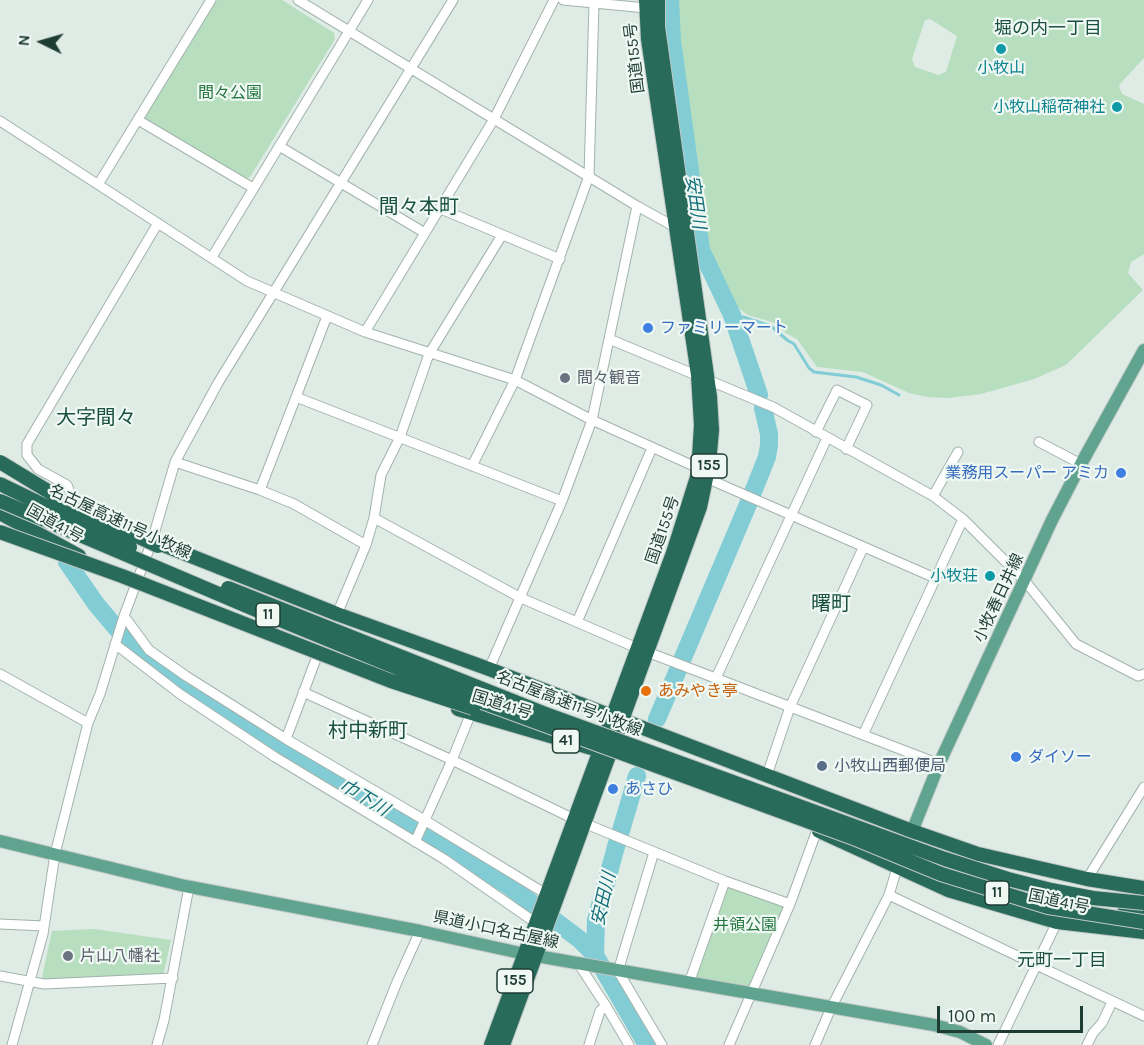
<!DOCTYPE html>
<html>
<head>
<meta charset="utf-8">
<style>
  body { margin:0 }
  #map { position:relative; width:1144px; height:1045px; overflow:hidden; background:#dfebe5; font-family:Karla,sans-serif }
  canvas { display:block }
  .north { position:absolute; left:12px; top:12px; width:60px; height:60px; -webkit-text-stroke:4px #eff8f3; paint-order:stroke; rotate:275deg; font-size:16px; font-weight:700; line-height:24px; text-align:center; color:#1f3c33 }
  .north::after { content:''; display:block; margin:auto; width:21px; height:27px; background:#1f3c33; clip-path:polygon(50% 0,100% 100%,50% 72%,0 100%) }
  .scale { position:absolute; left:937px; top:1006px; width:146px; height:27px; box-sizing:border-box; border:3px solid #1f3c33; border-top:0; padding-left:8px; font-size:18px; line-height:21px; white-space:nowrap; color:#1f3c33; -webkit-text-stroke:4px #eff8f3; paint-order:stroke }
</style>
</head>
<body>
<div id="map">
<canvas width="1144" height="1045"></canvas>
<div class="north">N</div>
<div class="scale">100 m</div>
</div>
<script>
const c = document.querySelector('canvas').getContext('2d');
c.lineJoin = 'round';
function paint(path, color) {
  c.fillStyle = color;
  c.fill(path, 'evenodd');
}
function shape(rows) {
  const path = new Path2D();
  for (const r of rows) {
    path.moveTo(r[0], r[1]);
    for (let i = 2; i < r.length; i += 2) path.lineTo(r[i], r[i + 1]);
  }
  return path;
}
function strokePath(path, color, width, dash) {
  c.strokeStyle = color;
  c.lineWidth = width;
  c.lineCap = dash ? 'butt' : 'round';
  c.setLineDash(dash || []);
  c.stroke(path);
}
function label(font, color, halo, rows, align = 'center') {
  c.font = font + ' Karla,"Noto Sans JP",sans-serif';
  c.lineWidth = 4.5;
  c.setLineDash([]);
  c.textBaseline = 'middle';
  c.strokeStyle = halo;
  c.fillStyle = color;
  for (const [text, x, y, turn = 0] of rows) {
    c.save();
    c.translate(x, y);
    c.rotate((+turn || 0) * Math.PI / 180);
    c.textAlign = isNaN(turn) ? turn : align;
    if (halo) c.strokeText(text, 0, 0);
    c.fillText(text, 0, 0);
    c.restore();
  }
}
const green = shape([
  [217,0,282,0,334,33,335,39,250,177,244,179,147,120,143,113],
  [676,0,1144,0,1144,58,1119,85,1122,94,1144,104,1144,254,1131,262,1128,273,1143,290,1066,365,1034,379,981,394,948,398,928,397,909,393,863,372,817,367,797,339,786,333,775,323,748,315,737,307,707,246,680,57],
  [930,19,957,36,946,72,938,75,915,67,912,59,925,20],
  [725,881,790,904,754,987,689,983],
  [94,929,171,940,163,976,41,982,52,931]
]);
const stream = shape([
  [743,317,771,326,787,340,794,344,809,368,814,372,856,377,881,385,899,395]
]);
const river = shape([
  [670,0,672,41,701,250,732,315,759,395],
  [753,492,767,457,769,445,769,434,763,408],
  [67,562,96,604,118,630,170,674,295,756,509,886,579,939,595,955,647,1045],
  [682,660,749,502],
  [657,719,678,670],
  [620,834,637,776],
  [595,955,596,920,617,843]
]);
const minor = shape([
  [298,0,637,206,675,227],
  [563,0,646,8],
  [138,120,253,188],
  [0,121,247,281,365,332,515,380,592,420,698,468],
  [279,146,425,233],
  [99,183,211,0],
  [441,209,560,259],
  [212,257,368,0],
  [327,316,296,397,562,501],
  [365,332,494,119,554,0],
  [609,339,773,407,933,496,963,519,1025,581,1076,644,1138,676,1144,674],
  [816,432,837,390,867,405,846,449],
  [1039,442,1081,464],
  [175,462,260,490,294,504,366,545],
  [472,466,515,380,589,176,594,4],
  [704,477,935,578],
  [260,490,296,397],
  [933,496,958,452],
  [74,503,67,485,38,469,27,455,27,444,158,223],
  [374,518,381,475,400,437,429,354,502,235],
  [337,614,366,545,374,518,521,598,637,648,939,764],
  [124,616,149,650,186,676,286,739,426,821,546,894],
  [577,622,652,448],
  [115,644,180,694,275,757,444,859,536,923],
  [489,669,562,501,592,420,637,206],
  [0,674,88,723],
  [716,678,827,438],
  [303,692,452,760,574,819,725,881,790,904],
  [863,735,963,519],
  [286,739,316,659],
  [767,775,790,707,863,548],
  [415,842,452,760,471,713],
  [654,852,618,971,662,1045],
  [1087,879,1144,787],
  [889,895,1144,1016],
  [0,924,44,926],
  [578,963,606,1006,629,1045],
  [0,976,44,984,173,978],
  [689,983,725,881],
  [12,1045,43,934,55,854,88,723,100,694,124,616,152,541,175,462,218,383,453,0],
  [157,1045,164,1020,189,887],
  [372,1045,397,982,420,931],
  [589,1045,600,1011,606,1006],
  [729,1045,790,904,817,830],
  [815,1045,831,1008,889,895,897,868],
  [998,1045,1057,922],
  [1087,1045,1093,1033,1102,1023,1112,1002]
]);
const major = shape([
  [909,839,939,764,1052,520,1081,464,1144,350],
  [0,841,185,886,420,931,525,954,934,1025,960,1032,986,1045]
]);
const highway = shape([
  [0,513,79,556],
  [148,539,337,614,489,669,912,831,978,854,1087,879,1144,888],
  [458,709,595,749],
  [819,831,948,890,1057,922,1144,932],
  [1125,909,1144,910],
  [491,1045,673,553,698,474,701,425,698,375,648,39,646,0],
  [503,1045,700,507,709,464,712,430,710,397,658,27,658,0]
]);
const highwayBridge = shape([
  [0,462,74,507,158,546],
  [0,484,130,547],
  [0,501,261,612,468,697,856,839,941,874,1048,907,1144,922],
  [0,532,122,576,391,681,473,708],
  [228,588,543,713,945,859,1008,879,1051,890,1093,898,1144,903]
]);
const markers = [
  [1001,49,6,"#0f9aa8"],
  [1117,107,6,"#0f9aa8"],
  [648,328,6,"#3f7fe0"],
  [565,378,6,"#6b7280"],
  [1121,473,6,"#3f7fe0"],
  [990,576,6,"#0f9aa8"],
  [646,691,6,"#e8710a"],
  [1016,757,6,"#3f7fe0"],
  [822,766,6,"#5c6f8a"],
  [613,789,6,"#3f7fe0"],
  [68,956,6,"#6b7280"]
];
const shields = [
  [709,466,36],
  [268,615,24],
  [566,741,27],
  [997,893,24],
  [515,981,36]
];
const shieldNames = [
  ["155",709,466],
  ["11",268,615],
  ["41",566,741],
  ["11",997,893],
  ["155",515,981]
];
const streetNames = [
  ["国道155号",635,58,-97],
  ["名古屋高速11号小牧線",120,522,25],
  ["国道41号",55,524,29],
  ["国道155号",663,530,-71],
  ["小牧春日井線",999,598,-65],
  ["名古屋高速11号小牧線",569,704,21],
  ["国道41号",502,705,17],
  ["国道41号",1059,902,12],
  ["県道小口名古屋線",496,930,12]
];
const cultureNames = [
  ["小牧山",1001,68,"center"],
  ["小牧山稲荷神社",1105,107],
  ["小牧荘",978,576]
];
const parkNames = [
  ["間々公園",230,93],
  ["井領公園",745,925]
];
const shopNames = [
  ["ファミリーマート",660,328],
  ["業務用スーパー アミカ",1109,473,"right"],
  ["ダイソー",1028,757],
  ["あさひ",625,789]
];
const worshipNames = [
  ["間々観音",577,378],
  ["片山八幡社",80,956]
];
const foodNames = [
  ["あみやき亭",658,691]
];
const serviceNames = [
  ["小牧山西郵便局",834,766]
];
const neighbourhoodNames = [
  ["堀の内一丁目",1048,29],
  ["元町一丁目",1062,961]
];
const waterNames = [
  ["安田川",695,202,82],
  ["巾下川",364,798,31],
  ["安田川",604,899,-77]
];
const quarterNames = [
  ["間々本町",419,207],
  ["大字間々",96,418],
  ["曙町",831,604],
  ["村中新町",368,731]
];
paint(green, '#b6debf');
strokePath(stream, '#82ccd5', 3);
strokePath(river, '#82ccd5', 18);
strokePath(minor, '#a2b3ac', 11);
strokePath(major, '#c0c8c6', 14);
strokePath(highway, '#c0c8c6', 16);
strokePath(minor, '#fff', 9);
strokePath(major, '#60a490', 12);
strokePath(highway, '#286b5a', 14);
strokePath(highwayBridge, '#c0c8c6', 16, []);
strokePath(highwayBridge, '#286b5a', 14);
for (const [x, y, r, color] of markers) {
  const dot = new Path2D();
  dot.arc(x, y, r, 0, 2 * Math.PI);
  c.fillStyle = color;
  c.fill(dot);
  strokePath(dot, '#eff8f3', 2);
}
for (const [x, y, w] of shields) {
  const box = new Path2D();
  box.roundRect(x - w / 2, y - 12, w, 24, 4.5);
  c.fillStyle = '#eff8f3';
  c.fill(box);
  strokePath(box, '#1f3c33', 1.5);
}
label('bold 15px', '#1f3c33', null, shieldNames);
label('16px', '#1f3c33', '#eff8f3', streetNames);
label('16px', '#0d838f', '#eff8f3', cultureNames, 'right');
label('16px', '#267641', '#eff8f3', parkNames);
label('16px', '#366cbe', '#eff8f3', shopNames, 'left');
label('16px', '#5b616d', '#eff8f3', worshipNames, 'left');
label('16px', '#c56008', '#eff8f3', foodNames, 'left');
label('16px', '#4e5e75', '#eff8f3', serviceNames, 'left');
label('18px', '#195040', '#eff8f3', neighbourhoodNames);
label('italic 18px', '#15707c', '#eff8f3', waterNames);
label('20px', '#195040', '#eff8f3', quarterNames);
</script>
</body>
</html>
